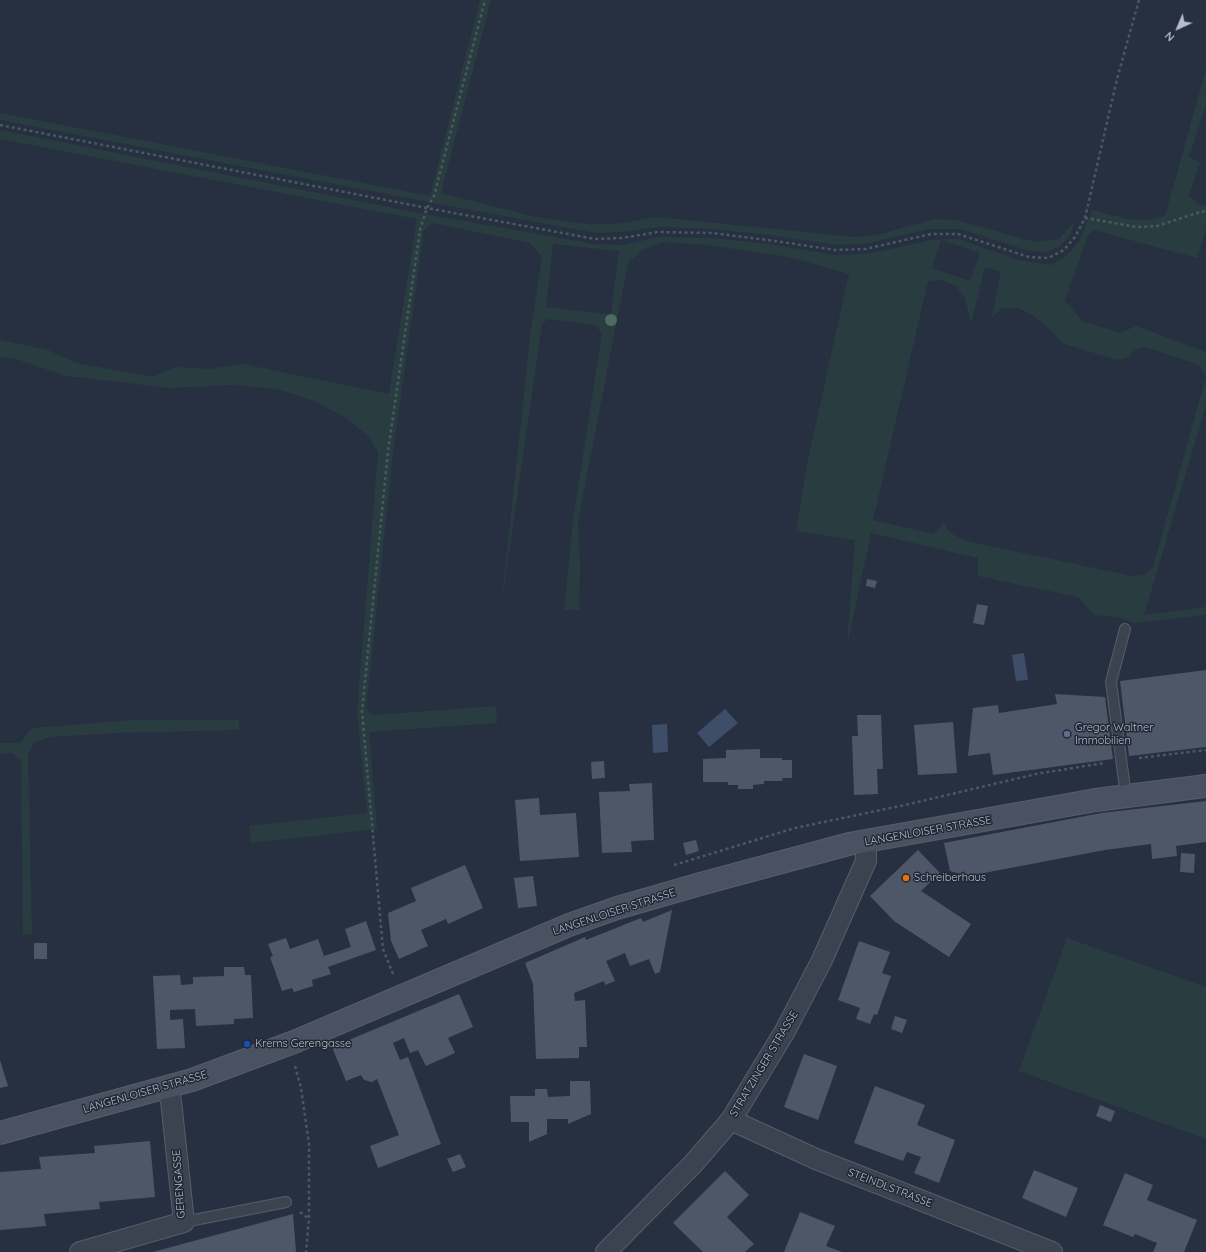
<!DOCTYPE html>
<html>
<head>
<meta charset="utf-8">
<style>
  body { margin:0 }
  #map { position:relative; width:1206px; height:1252px; overflow:hidden; background:#273040; font-family:Quicksand,sans-serif }
  canvas { display:block }
  .north { position:absolute; left:1158px; top:8px; width:40px; height:40px; -webkit-text-stroke:3px #202835; paint-order:stroke; rotate:224deg; font-size:11px; font-weight:700; line-height:16px; text-align:center; color:#b8beca }
  .north::after { content:''; display:block; margin:auto; width:14px; height:18px; background:#b8beca; clip-path:polygon(50% 0,100% 100%,50% 72%,0 100%) }
</style>
</head>
<body>
<div id="map">
<canvas width="1206" height="1252"></canvas>
<div class="north">N</div>
</div>
<script>
const c = document.querySelector('canvas').getContext('2d');
c.lineJoin = 'round';
function paint(path, color) {
  c.fillStyle = color;
  c.fill(path, 'evenodd');
}
function shape(rows) {
  const path = new Path2D();
  for (const r of rows) {
    path.moveTo(r[0], r[1]);
    for (let i = 2; i < r.length; i += 2) path.lineTo(r[i], r[i + 1]);
  }
  return path;
}
function strokePath(path, color, width, dash) {
  c.strokeStyle = color;
  c.lineWidth = width;
  c.lineCap = dash ? 'butt' : 'round';
  c.setLineDash(dash || []);
  c.stroke(path);
}
function label(font, color, halo, rows, align = 'center') {
  c.font = font + ' Quicksand,sans-serif';
  c.lineWidth = 3;
  c.setLineDash([]);
  c.textBaseline = 'middle';
  c.strokeStyle = halo;
  c.fillStyle = color;
  for (const [text, x, y, turn = 0] of rows) {
    c.save();
    c.translate(x, y);
    c.rotate((+turn || 0) * Math.PI / 180);
    c.textAlign = isNaN(turn) ? turn : align;
    if (halo) c.strokeText(text, 0, 0);
    c.fillText(text, 0, 0);
    c.restore();
  }
}
const green = shape([
  [480,0,491,0,441,193,536,217,585,224,616,224,656,217,854,237,877,235,934,219,956,220,1035,242,1059,239,1075,221,1070,235,1060,246,1047,252,1030,251,960,229,929,229,865,244,836,245,769,235,713,229,657,227,622,232,596,233,428,202,0,120,0,113,430,196],
  [1206,69,1206,105,1189,157,1200,162,1189,196,1198,204,1206,205,1206,230,1197,258,1094,230,1088,235,1065,300,1082,321,1120,333,1136,326,1206,352,1206,377,1199,365,1145,347,1135,350,1127,358,1117,360,1062,343,1053,332,1031,314,1018,308,1002,308,992,317,1001,272,985,267,971,324,965,298,956,286,941,280,928,281,873,520,933,534,944,523,950,533,966,541,1132,576,1144,575,1153,567,1206,377,1206,405,1144,615,1206,607,1206,615,1134,623,1117,617,1094,615,1078,597,978,576,978,558,871,533,847,646,855,540,796,531,807,464,849,274,789,257,708,245,663,242,642,250,628,263,578,521,580,567,579,610,564,610,573,521,602,333,595,325,548,319,542,324,501,607,531,329,542,257,530,243,433,223,424,230,393,452,366,709,374,715,496,706,497,723,369,732,377,829,251,843,249,826,367,813,357,712,378,452,367,435,346,418,314,401,278,389,233,385,170,388,67,376,16,359,0,357,0,340,48,350,76,363,153,377,175,367,209,369,243,364,389,394,417,219,0,139,0,130,419,213,594,244,623,245,659,237,712,238,769,244,835,255,867,254,931,240,959,239,1018,260,1051,265,1068,255,1080,240,1092,210,1128,219,1149,220,1165,216],
  [941,240,980,253,970,281,932,268],
  [553,244,619,251,611,315,546,307],
  [133,720,239,720,239,730,115,733,49,737,34,743,28,754,32,934,23,935,21,760,12,753,0,754,0,743,20,743,32,728],
  [1067,938,1206,987,1206,1139,1019,1071]
]);
const water = shape([
  [1024,653,1028,680,1016,681,1012,655],
  [725,709,738,723,709,747,697,733],
  [667,724,668,752,653,753,652,725]
]);
const building = shape([
  [867,579,877,581,875,588,866,586],
  [977,604,988,606,984,625,973,623],
  [1206,670,1206,747,1129,756,1120,681],
  [1055,694,1105,697,1113,759,993,775,990,753,968,756,973,708,998,705,999,713,1057,704],
  [857,715,881,715,883,769,877,769,878,794,854,795,852,736,858,736],
  [953,722,957,773,918,775,914,725],
  [760,749,760,758,782,758,782,760,792,760,792,778,783,778,782,781,764,781,764,784,753,785,753,789,738,789,738,785,728,785,728,782,703,782,703,759,726,758,726,750],
  [604,761,605,778,592,779,591,762],
  [652,783,654,840,631,841,632,852,602,853,599,792,630,791,629,784],
  [539,798,540,815,576,813,579,857,520,861,515,800],
  [1206,801,1206,842,1176,846,1177,856,1152,859,1151,844,1105,850,968,876,950,871,944,843,1101,813],
  [696,840,699,851,686,855,683,843],
  [918,850,940,873,921,891,971,924,949,957,894,921,870,896],
  [1181,853,1195,854,1194,873,1180,872],
  [465,865,483,908,448,924,446,919,421,930,428,946,399,959,391,941,388,913,416,901,411,888],
  [533,876,537,906,518,908,514,878],
  [672,910,660,972,655,974,649,959,630,966,625,953,606,961,615,981,605,985,604,981,574,993,575,1001,585,1000,587,1047,579,1047,579,1058,536,1059,533,984,525,963,585,937,586,940,641,918,643,922],
  [366,921,376,950,328,967,331,974,312,980,313,986,294,992,292,988,282,991,270,957,273,956,268,944,286,938,290,949,318,939,324,956,351,947,345,929],
  [859,941,890,952,882,973,891,976,877,1015,874,1014,870,1024,856,1019,860,1008,838,1000],
  [34,943,47,943,47,959,34,959],
  [224,967,244,967,245,975,251,975,253,1018,234,1019,234,1024,196,1026,195,1009,170,1010,170,1020,183,1019,185,1048,157,1049,153,976,180,975,181,985,193,984,193,977,224,976],
  [459,994,473,1027,448,1038,455,1053,426,1066,418,1050,410,1053,404,1038,393,1043,400,1060,408,1057,441,1144,378,1168,370,1146,399,1135,377,1079,372,1082,364,1080,361,1075,346,1081,332,1047],
  [895,1016,907,1020,902,1033,891,1029],
  [804,1054,837,1066,818,1120,784,1107],
  [0,1060,8,1086,0,1088],
  [570,1081,590,1081,591,1114,568,1124,568,1119,547,1119,547,1134,529,1142,529,1122,511,1122,510,1096,535,1096,535,1089,547,1089,548,1097,570,1096],
  [875,1086,925,1105,917,1125,955,1140,939,1183,914,1173,921,1157,907,1152,903,1161,854,1143],
  [1100,1105,1115,1111,1111,1122,1096,1116],
  [150,1141,155,1197,99,1202,100,1209,44,1214,46,1226,0,1230,0,1172,41,1169,39,1157,95,1153,94,1146],
  [460,1154,466,1167,453,1172,447,1159],
  [1034,1170,1078,1188,1066,1217,1022,1198],
  [725,1171,749,1195,727,1217,754,1244,745,1252,703,1252,673,1223],
  [1125,1173,1153,1185,1147,1200,1197,1220,1184,1252,1153,1252,1157,1243,1135,1234,1133,1237,1103,1225],
  [800,1212,835,1226,826,1246,842,1252,784,1252],
  [293,1214,296,1252,153,1252]
]);
const path = shape([
  [0,125,427,208,595,239,622,238,657,232,712,233,768,240,835,250,865,249,931,234,958,234,1029,257,1048,258,1064,250,1075,237,1085,218,1117,79,1139,0],
  [1085,218,1137,227,1157,226,1197,213,1206,211],
  [1139,758,1206,750],
  [674,865,795,828,905,805,1036,774,1104,763],
  [393,974,383,949,362,711,388,451,420,230,427,208,434,196,485,0],
  [295,1066,301,1088,309,1144,309,1219,306,1252],
  [300,1212,309,1219]
]);
const lane = shape([
  [1125,629,1111,682,1126,796],
  [184,1222,286,1202]
]);
const street = shape([
  [731,1120,816,1159,1052,1252],
  [80,1252,184,1222,171,1101,167,1088],
  [606,1252,693,1164,731,1120,785,1031,822,960,866,861,866,842]
]);
const secondary = shape([
  [0,1133,192,1080,294,1042,569,925,617,908,704,883,849,844,1096,800,1206,786]
]);
const trees = [
  [611,320]
];
const markers = [
  [1067,734,4,"#5c6f8a"],
  [906,878,4,"#e8710a"],
  [247,1044,4,"#1a4fb4"]
];
const poiNames = [
  ["Gregor Waltner",1075,728],
  ["Immobilien",1075,741],
  ["Schreiberhaus",914,878],
  ["Krems Gerengasse",255,1044]
];
const streetNames = [
  ["LANGENLOISER STRASSE",928,831,-10],
  ["LANGENLOISER STRASSE",614,912,-18],
  ["STRATZINGER STRASSE",764,1064,-59],
  ["LANGENLOISER STRASSE",145,1092,-16],
  ["GERENGASSE",179,1184,-94],
  ["STEINDLSTRASSE",890,1188,21]
];
paint(green, '#293d41');
paint(water, '#3e4d68');
paint(building, '#4e5768');
strokePath(lane, '#565e6a', 12);
strokePath(street, '#565e6a', 22);
strokePath(secondary, '#565e6a', 24);
strokePath(path, '#475a5e', 2.5, [3, 3]);
strokePath(lane, '#3b4350', 10);
strokePath(street, '#3b4350', 20);
strokePath(secondary, '#4a5262', 22);
c.fillStyle = '#4f6a61';
for (const [x, y] of trees) {
  c.beginPath();
  c.arc(x, y, 6, 0, 2 * Math.PI);
  c.fill();
}
for (const [x, y, r, color] of markers) {
  const dot = new Path2D();
  dot.arc(x, y, r, 0, 2 * Math.PI);
  c.fillStyle = color;
  c.fill(dot);
  strokePath(dot, '#202835', 1.5);
}
label('11px', '#b8beca', '#202835', poiNames, 'left');
label('11px', '#b8beca', '#202835', streetNames);
</script>
</body>
</html>
